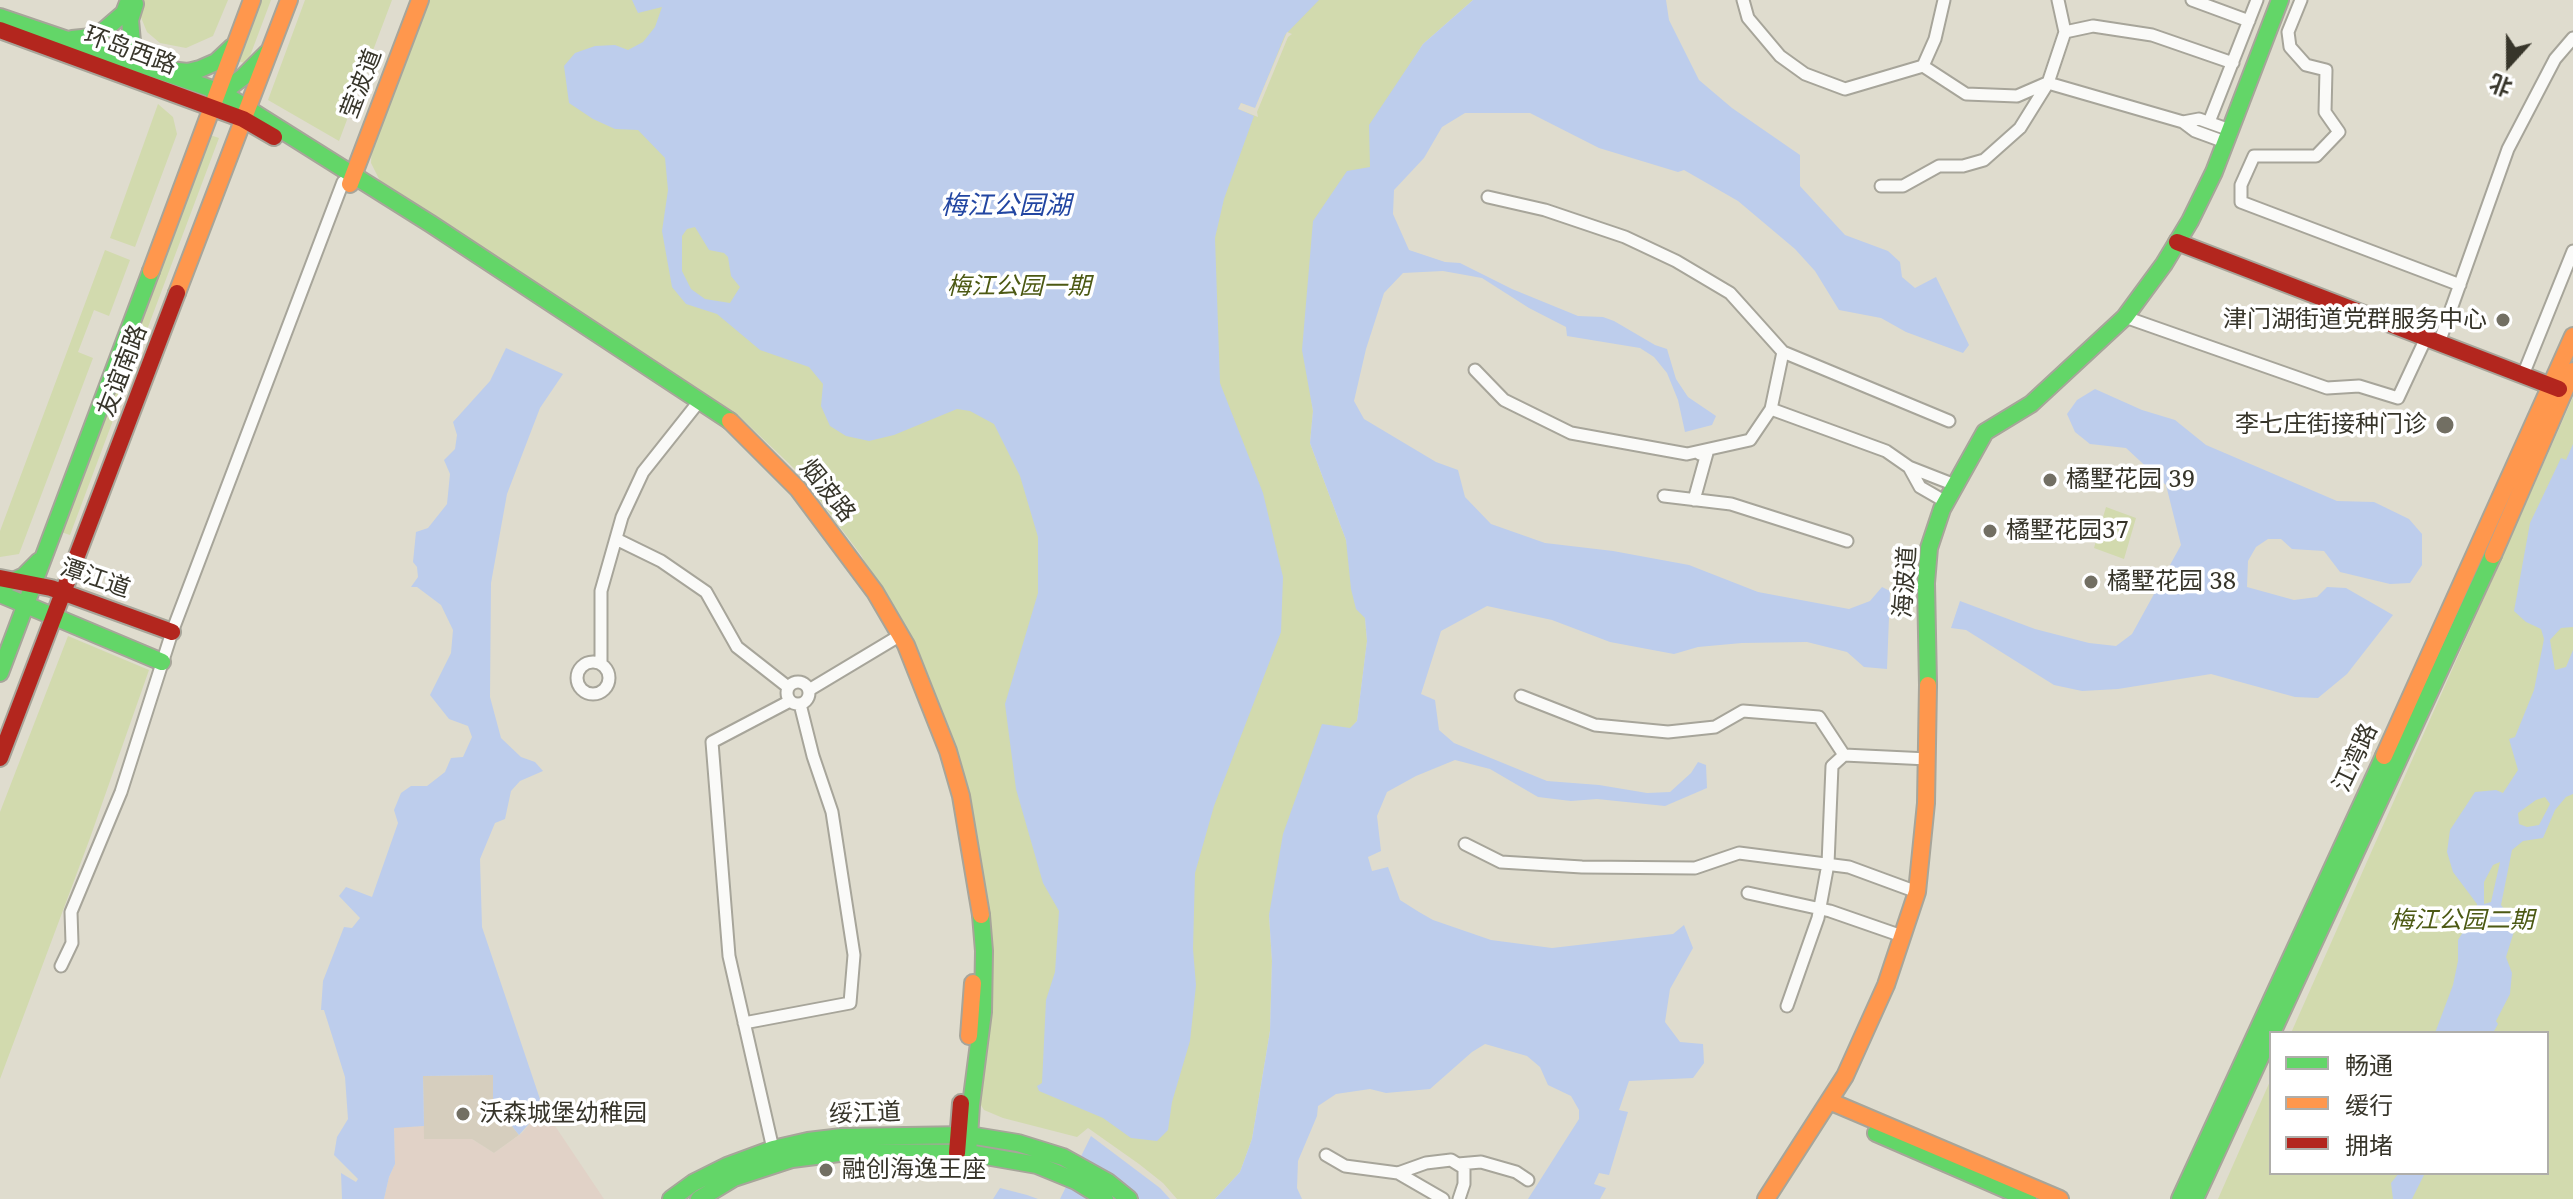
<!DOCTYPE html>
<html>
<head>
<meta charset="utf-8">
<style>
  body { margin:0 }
  #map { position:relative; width:2573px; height:1199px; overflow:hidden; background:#dfdcce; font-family:"Noto Serif","Noto Sans SC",serif }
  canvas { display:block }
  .legend { position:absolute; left:2269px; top:1031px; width:280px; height:144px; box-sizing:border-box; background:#fff; border:2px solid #afaeaa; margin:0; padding:10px 14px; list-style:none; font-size:24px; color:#37352a }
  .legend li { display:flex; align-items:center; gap:16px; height:40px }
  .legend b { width:40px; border:2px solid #afaeaa }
  .north { position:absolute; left:2469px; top:24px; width:80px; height:80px; -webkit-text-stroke:6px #fff; paint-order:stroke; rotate:201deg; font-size:22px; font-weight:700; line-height:32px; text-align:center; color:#37352a }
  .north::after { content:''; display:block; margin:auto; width:28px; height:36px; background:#37352a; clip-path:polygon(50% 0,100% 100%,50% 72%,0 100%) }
</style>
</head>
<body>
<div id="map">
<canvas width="2573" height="1199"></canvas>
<ul class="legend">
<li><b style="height:10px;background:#63d668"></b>畅通</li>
<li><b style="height:10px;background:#ff974d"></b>缓行</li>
<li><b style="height:10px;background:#b3261e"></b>拥堵</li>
</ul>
<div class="north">北</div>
</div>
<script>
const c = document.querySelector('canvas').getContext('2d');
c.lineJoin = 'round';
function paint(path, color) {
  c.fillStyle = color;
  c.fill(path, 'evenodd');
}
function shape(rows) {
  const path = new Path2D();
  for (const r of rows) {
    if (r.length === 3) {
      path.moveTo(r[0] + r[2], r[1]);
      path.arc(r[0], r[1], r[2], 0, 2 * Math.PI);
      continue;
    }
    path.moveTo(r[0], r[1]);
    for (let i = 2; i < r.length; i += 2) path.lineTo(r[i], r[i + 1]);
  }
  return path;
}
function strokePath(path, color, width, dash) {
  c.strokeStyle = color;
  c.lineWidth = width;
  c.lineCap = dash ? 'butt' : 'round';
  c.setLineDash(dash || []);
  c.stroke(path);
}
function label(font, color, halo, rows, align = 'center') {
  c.font = font + ' "Noto Serif","Noto Sans SC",serif';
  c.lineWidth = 7;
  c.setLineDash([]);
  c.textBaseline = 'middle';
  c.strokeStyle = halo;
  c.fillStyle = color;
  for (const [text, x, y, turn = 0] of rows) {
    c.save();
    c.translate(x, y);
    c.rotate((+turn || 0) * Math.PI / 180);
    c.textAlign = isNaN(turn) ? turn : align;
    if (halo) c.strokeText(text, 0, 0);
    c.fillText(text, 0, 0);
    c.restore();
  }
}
const commercial = shape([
  [543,1108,604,1199,384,1199,389,1177,395,1164,394,1127,424,1126,424,1139,472,1139,494,1153,522,1133]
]);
const education = shape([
  [493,1075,493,1102,519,1135,494,1153,472,1139,424,1139,423,1076]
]);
const green = shape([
  [141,0,228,0,213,36,186,48,160,43,147,32,140,15],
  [262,0,271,0,247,64,238,61],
  [305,0,392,0,339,141,268,100],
  [427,0,1473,0,1423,44,1392,93,1310,391,1313,411,1310,443,1346,540,1365,618,1367,641,1357,721,1351,728,1269,915,1272,961,1270,1031,1252,1139,1240,1172,1215,1199,1177,1199,1163,1183,1139,1164,1088,1128,1077,1137,1003,1118,984,1110,979,1102,979,1089,985,884,957,751,915,653,861,555,800,474,738,415,382,185,371,163,372,143],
  [158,104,173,117,177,134,135,247,110,238],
  [210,135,219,138,70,535,61,532],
  [105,250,130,260,109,316,94,310,78,352,93,358,19,554,0,557,0,531],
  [2573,397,2573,1199,2218,1199,2271,1079,2271,1173,2547,1173,2547,1033,2291,1033],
  [2106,507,2136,518,2124,559,2094,548],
  [68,636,149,670,90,838,0,1079,0,812]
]);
const water = shape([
  [632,0,1319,0,1285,35,1255,109,1241,103,1239,109,1254,116,1224,199,1215,238,1220,383,1263,493,1283,577,1281,632,1214,806,1195,873,1193,949,1196,985,1190,1041,1172,1102,1168,1130,1157,1141,1131,1138,1103,1118,1039,1091,1037,1086,1042,1083,1046,1000,1055,972,1059,911,1043,883,1016,789,1005,704,1038,593,1038,537,1020,476,994,424,970,411,957,409,894,435,869,441,846,436,830,426,821,406,823,384,809,367,760,350,717,314,686,304,672,287,662,231,668,190,665,158,638,130,615,129,593,119,569,103,564,66,575,53,595,46,615,45,628,50,643,42,655,27,662,7,638,13],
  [695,227,709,250,724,253,728,257,731,276,740,287,730,303,705,299,691,289,682,271,682,236,687,229],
  [1473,0,1666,0,1669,20,1699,80,1732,108,1800,155,1800,186,1845,235,1888,251,1900,262,1902,277,1915,288,1936,277,1969,345,1963,353,1906,332,1881,318,1839,310,1815,271,1795,249,1738,201,1684,170,1678,172,1599,148,1530,113,1465,113,1442,127,1424,158,1394,190,1393,214,1409,250,1445,262,1460,263,1512,289,1578,316,1603,317,1614,321,1655,345,1667,349,1676,379,1688,397,1716,416,1712,425,1685,432,1678,400,1667,373,1654,357,1640,348,1567,336,1566,327,1529,308,1482,278,1443,271,1403,273,1384,293,1366,349,1354,401,1364,419,1436,462,1458,470,1465,497,1491,524,1545,543,1613,551,1689,565,1758,592,1849,609,1870,601,1882,587,1890,591,1887,669,1864,667,1847,652,1807,642,1742,643,1698,647,1674,654,1610,642,1552,620,1487,606,1441,631,1421,694,1435,700,1439,730,1454,743,1547,781,1599,785,1647,793,1670,792,1691,773,1698,762,1706,765,1707,788,1665,806,1597,799,1571,801,1538,797,1490,769,1455,760,1416,776,1387,792,1377,816,1381,851,1368,857,1372,871,1388,867,1400,900,1419,912,1433,920,1491,940,1552,948,1673,934,1684,925,1693,948,1670,989,1665,1022,1680,1042,1703,1044,1704,1063,1693,1078,1629,1081,1619,1110,1628,1112,1609,1175,1599,1173,1594,1184,1606,1188,1600,1199,1528,1199,1579,1119,1579,1110,1571,1096,1548,1085,1540,1067,1527,1056,1485,1044,1472,1052,1430,1089,1386,1093,1370,1089,1336,1094,1318,1106,1317,1116,1298,1161,1297,1188,1302,1199,1215,1199,1240,1172,1252,1139,1270,1031,1272,961,1269,915,1283,834,1322,724,1350,728,1357,721,1367,641,1365,618,1356,609,1351,589,1346,540,1310,443,1313,411,1302,350,1313,221,1347,171,1370,167,1369,125,1423,44],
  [506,348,563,374,540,408,507,494,491,583,490,697,501,738,521,757,535,762,543,771,520,781,511,791,505,819,495,823,480,859,482,927,543,1108,519,1135,493,1102,493,1075,423,1076,424,1126,394,1128,395,1164,389,1177,384,1199,342,1199,341,1173,356,1182,358,1179,334,1155,337,1137,348,1119,345,1077,324,1010,321,1010,323,981,344,927,352,928,360,918,339,896,346,887,372,897,398,823,394,810,401,793,411,786,427,786,445,772,451,758,463,757,472,737,468,726,449,719,430,695,451,653,453,630,441,605,417,587,411,587,418,577,417,567,413,562,416,532,428,528,447,504,450,474,444,460,455,449,457,435,453,422,490,381],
  [2095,389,2142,410,2175,420,2206,445,2337,501,2374,502,2409,519,2422,534,2422,565,2410,583,2390,584,2340,572,2324,551,2292,549,2281,539,2268,539,2256,547,2248,561,2247,587,2294,600,2317,597,2327,587,2346,588,2393,615,2347,674,2318,698,2295,697,2211,674,2118,689,2082,691,2054,685,1966,630,1951,628,1960,601,2035,629,2089,643,2116,646,2132,634,2181,545,2166,485,2126,448,2090,444,2075,432,2067,414,2077,400],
  [2573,444,2573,627,2561,628,2550,640,2555,670,2566,667,2573,650,2573,794,2566,797,2555,810,2543,838,2523,841,2512,850,2501,905,2516,925,2506,957,2512,973,2510,994,2496,1021,2498,1024,2493,1033,2435,1033,2453,985,2458,961,2458,940,2468,924,2475,921,2477,904,2453,872,2447,852,2450,830,2475,792,2496,790,2503,793,2518,770,2509,739,2515,737,2534,690,2544,639,2541,629,2526,622,2514,611,2530,523,2561,458,2566,460],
  [2545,797,2550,804,2539,825,2527,827,2519,824,2518,813,2536,800],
  [2500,862,2491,902,2484,904,2484,882,2493,865],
  [1091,1136,1160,1188,1170,1199,1060,1199],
  [2399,1173,2425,1173,2412,1199,2393,1199,2391,1183],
  [1000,1188,1027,1195,1038,1199,993,1199]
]);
const pier = shape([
  [1287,32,1292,34,1288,37,1257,112,1258,117,1238,109,1241,103,1255,108]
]);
const street = shape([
  [1743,0,1748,18,1780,56,1805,74,1845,89,1923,66,1935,39,1944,0],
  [2058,0,2065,32,2048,83,2183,122,2195,131,2225,142],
  [2192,0,2249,21],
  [2301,0,2288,32,2290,47,2306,65,2326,70,2325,112,2339,132,2316,156,2254,156,2241,185,2241,202,2460,285],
  [2065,32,2093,26,2152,35,2233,63],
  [1923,66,1966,94,2017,96,2047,83],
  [2183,122,2199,119,2230,130],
  [2209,122,2257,0],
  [1881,186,1903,186,1939,166,1963,166,1984,160,2020,128,2048,83],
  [1488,197,1545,210,1625,237,1676,261,1730,293,1783,352,1771,409],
  [2125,317,2327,388,2359,386,2398,398,2426,338],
  [2439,343,2508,149,2555,59,2573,38],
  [1783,352,1949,421],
  [1475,370,1504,400,1571,433,1687,454,1750,440,1771,409,1886,451,1909,467,1920,487,1946,502],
  [2523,375,2573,251],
  [1909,467,1955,485],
  [1664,496,1731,504,1847,541],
  [1694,500,1707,453,1700,454],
  [616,539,661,561,706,592,737,647,788,687],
  [593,678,16],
  [601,664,601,591,622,517,643,472,697,404],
  [798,693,11],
  [809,690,894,639],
  [1521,696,1595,725,1668,732,1715,727,1743,711,1819,717,1844,755,1928,759],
  [1465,844,1501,862,1582,867,1695,868,1739,853,1849,867,1917,892],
  [1748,893,1830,911,1902,936],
  [61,966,72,943,71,912,121,792,172,632,343,182],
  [1787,1006,1818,918,1828,864,1832,766,1844,755],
  [744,1023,850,1003,854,955,832,812,813,756,800,704],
  [773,1149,729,956,712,742,790,701],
  [1326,1155,1345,1166,1398,1173,1443,1199],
  [1458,1164,1481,1162,1516,1172,1528,1180],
  [1398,1173,1426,1163,1451,1160,1464,1168,1464,1184,1459,1199]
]);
const fast = shape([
  [135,4,130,20,132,42,147,67],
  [0,17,221,92,431,224,730,421],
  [72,39,92,37,102,32,124,13,129,0],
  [149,68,188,72,200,69,216,62,232,47],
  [214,94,227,89,243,77,267,53],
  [11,582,24,576,39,561],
  [0,594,162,662],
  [0,673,151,271],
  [1928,685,1926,583,1929,548,1942,509,1985,432,2031,404,2125,317,2164,264,2190,221,2214,172,2280,0],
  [2272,1033,2493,555],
  [1876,1133,2028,1199],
  [968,1153,971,1105,983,1012,984,951,981,915],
  [671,1199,693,1183,727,1166,773,1149,808,1141,842,1137,969,1135,1018,1143,1063,1157,1108,1182,1129,1199],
  [699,1199,734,1178,792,1159,847,1152,968,1153,1037,1165,1076,1181,1105,1199],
  [2180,1199,2384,756],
  [2195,1199,2271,1034]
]);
const slow = shape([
  [350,184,420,0],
  [151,271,252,0],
  [177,293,289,0],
  [730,421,798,489,875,592,906,645,948,751,961,796,981,915],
  [2493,555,2573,371],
  [2384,756,2573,336],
  [969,1036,973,983],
  [1829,1101,2060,1199],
  [1766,1199,1845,1076,1886,985,1917,892,1926,803,1928,685]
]);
const jam = shape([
  [0,30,243,119,274,137],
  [2177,242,2559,389],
  [0,578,51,588,172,632],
  [0,758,177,293],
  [957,1153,961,1103]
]);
const markers = [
  [2503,320,8,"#726f63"],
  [2445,425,10,"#726f63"],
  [2050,480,8,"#726f63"],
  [1990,531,8,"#726f63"],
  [2091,582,8,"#726f63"],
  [463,1114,8,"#726f63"],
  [826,1170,8,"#726f63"]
];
const streetNames = [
  ["环岛西路",130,51,20],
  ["莹波道",362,84,-69],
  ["友谊南路",123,371,-69],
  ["烟波路",827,491,51],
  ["潭江道",95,579,19],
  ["海波道",1906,582,-86],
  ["江湾路",2356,758,-65],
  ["绥江道",865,1114,-2]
];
const parkNames = [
  ["梅江公园一期",1019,287],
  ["梅江公园二期",2462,921]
];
const poiNames = [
  ["津门湖街道党群服务中心",2487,320,"right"],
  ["李七庄街接种门诊",2427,425,"right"],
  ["橘墅花园 39",2066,480],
  ["橘墅花园37",2006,531],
  ["橘墅花园 38",2107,582],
  ["沃森城堡幼稚园",479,1114],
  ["融创海逸王座",842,1170]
];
const waterNames = [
  ["梅江公园湖",1006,207]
];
paint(commercial, '#e1d2c7');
paint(education, '#d6cebe');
paint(green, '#d2daae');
paint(water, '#bdcdec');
paint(pier, '#dfdcce');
strokePath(street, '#a7a59a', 15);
strokePath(fast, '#a7a59a', 20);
strokePath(slow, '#a7a59a', 20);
strokePath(jam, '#a7a59a', 20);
strokePath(street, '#fafaf8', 11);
strokePath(fast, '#63d668', 16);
strokePath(slow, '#ff974d', 16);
strokePath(jam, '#b3261e', 16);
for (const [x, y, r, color] of markers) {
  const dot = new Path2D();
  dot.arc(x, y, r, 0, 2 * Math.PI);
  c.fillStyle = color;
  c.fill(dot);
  strokePath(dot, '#fff', 3);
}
label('24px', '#37352a', '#fff', streetNames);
label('italic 24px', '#4c5913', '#fff', parkNames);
label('24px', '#37352a', '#fff', poiNames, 'left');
label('italic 26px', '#2246a2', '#fff', waterNames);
</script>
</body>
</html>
